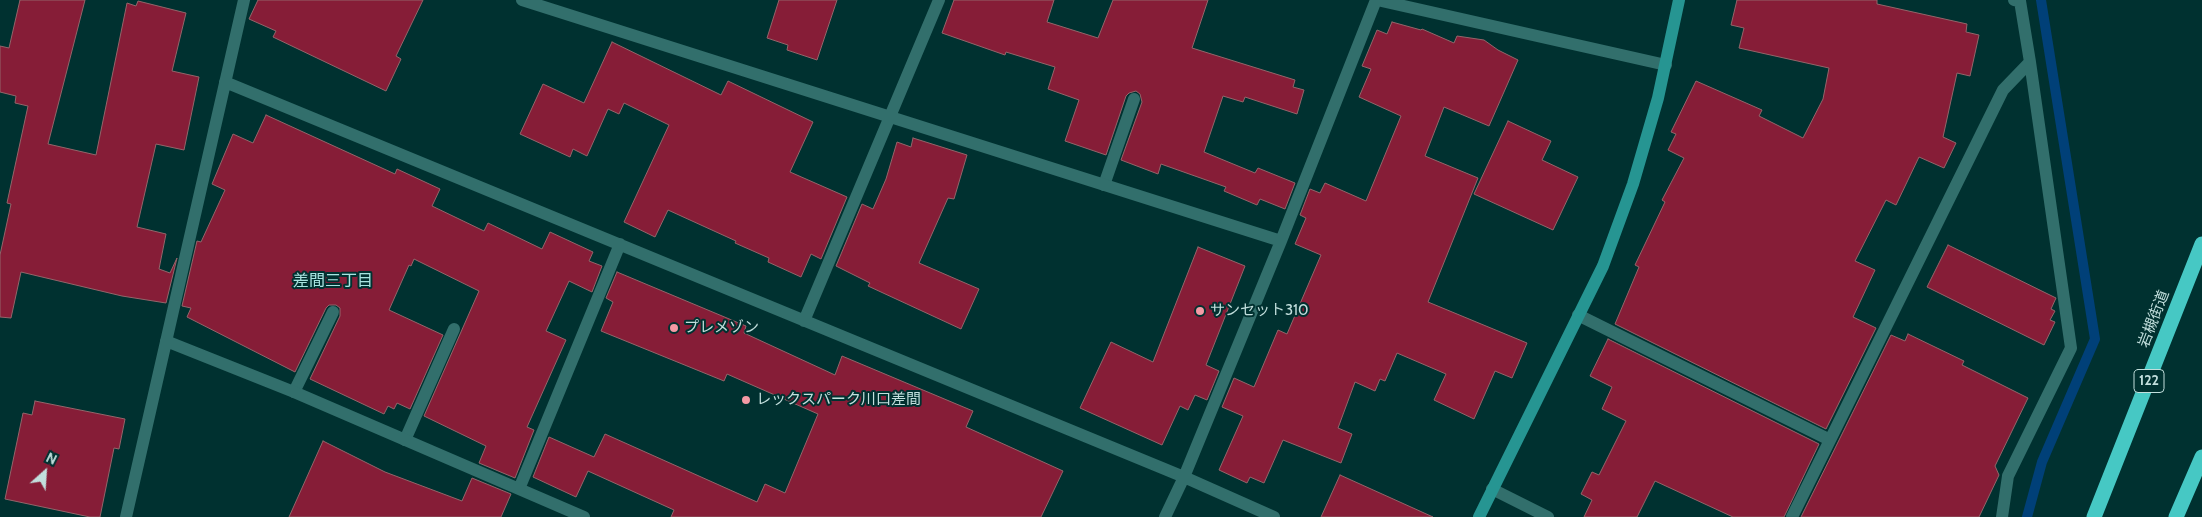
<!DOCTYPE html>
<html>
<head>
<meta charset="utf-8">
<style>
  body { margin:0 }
  #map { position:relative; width:2202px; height:517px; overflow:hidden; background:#003130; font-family:Cabin,sans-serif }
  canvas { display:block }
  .north { position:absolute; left:20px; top:447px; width:50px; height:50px; -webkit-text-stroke:4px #003130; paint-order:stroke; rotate:26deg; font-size:14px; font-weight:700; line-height:20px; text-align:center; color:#c2dfdd }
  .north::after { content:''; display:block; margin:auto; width:18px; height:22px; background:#c2dfdd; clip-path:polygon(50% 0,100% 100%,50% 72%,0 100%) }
</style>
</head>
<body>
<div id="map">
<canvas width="2202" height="517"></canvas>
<div class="north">N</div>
</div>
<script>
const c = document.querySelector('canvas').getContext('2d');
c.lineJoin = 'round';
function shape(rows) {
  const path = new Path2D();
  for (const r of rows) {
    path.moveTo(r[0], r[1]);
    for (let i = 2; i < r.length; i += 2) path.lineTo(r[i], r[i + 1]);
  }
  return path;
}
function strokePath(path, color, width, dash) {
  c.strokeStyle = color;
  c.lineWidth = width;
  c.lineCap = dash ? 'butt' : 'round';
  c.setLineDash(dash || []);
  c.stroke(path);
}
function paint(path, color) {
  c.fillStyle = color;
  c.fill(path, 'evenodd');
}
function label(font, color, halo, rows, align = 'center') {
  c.font = font + ' Cabin,"Noto Sans JP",sans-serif';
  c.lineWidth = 4;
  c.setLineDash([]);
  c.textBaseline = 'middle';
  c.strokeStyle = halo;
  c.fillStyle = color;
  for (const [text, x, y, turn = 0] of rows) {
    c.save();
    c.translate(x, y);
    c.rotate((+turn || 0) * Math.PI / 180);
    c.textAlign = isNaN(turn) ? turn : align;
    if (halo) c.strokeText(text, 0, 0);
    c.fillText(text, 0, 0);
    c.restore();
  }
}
const stream = shape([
  [2027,517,2042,462,2095,339,2041,0]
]);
const building = shape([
  [20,0,85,0,48,144,96,155,127,3,136,6,138,1,186,13,172,71,199,77,184,150,156,144,137,227,166,234,159,269,170,273,177,258,166,303,122,296,21,272,11,318,0,317,0,255,11,204,7,203,28,106,15,103,16,96,0,92,0,46,9,48,20,0],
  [258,0,423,0,396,56,401,59,386,91,273,37,276,31,249,19,258,0],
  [779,0,837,0,817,60,787,50,788,45,767,38,779,0],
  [954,0,1054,0,1047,22,1098,38,1113,0,1208,0,1192,48,1295,80,1293,87,1304,90,1297,114,1245,97,1243,102,1223,96,1204,152,1255,173,1258,168,1295,183,1285,209,1260,199,1257,205,1224,191,1226,187,1161,164,1158,174,1121,160,1142,102,1140,94,1136,91,1129,93,1126,96,1106,155,1065,141,1079,100,1048,89,1055,67,1006,52,1005,55,942,33,954,0],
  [1737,0,1877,0,1877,4,1967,24,1966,32,1979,35,1970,76,1957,73,1943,137,1956,143,1944,168,1919,157,1896,205,1886,200,1855,261,1875,270,1853,317,1876,328,1826,429,1615,324,1639,267,1635,265,1665,202,1662,200,1684,158,1668,150,1676,134,1671,132,1696,81,1762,110,1759,116,1803,138,1823,99,1829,68,1739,48,1744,28,1731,25,1737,0],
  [1392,22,1421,30,1422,29,1454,43,1457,36,1484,40,1498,50,1518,60,1489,126,1444,107,1425,156,1478,178,1428,302,1527,343,1512,378,1495,371,1474,419,1434,400,1446,374,1397,353,1385,381,1380,379,1375,391,1355,382,1338,428,1352,434,1341,463,1283,440,1264,483,1250,477,1247,483,1219,470,1243,416,1222,407,1234,378,1254,387,1278,330,1287,334,1321,255,1295,244,1306,218,1300,215,1310,189,1320,193,1325,183,1366,201,1401,116,1359,97,1371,69,1362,66,1377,30,1387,34,1392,22],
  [612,42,721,95,728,81,813,122,790,172,847,197,821,259,811,254,801,277,768,262,769,258,735,243,736,241,668,210,655,237,624,222,669,125,624,103,619,114,608,109,587,156,573,149,570,157,520,134,543,84,584,103,612,42],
  [266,115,395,174,397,169,440,189,432,206,484,231,488,223,542,249,550,232,593,252,589,261,602,266,592,292,569,281,546,331,566,340,527,427,534,430,515,478,479,463,486,446,424,416,479,291,414,259,411,266,409,265,389,310,443,335,410,409,397,403,394,409,388,406,384,414,310,379,340,316,340,308,336,305,329,305,326,308,295,372,187,317,191,308,182,306,197,241,201,242,225,190,212,184,233,134,253,143,266,115],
  [1508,121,1551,141,1542,160,1578,177,1553,230,1474,194,1508,121],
  [913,138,967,155,954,199,948,198,919,263,979,289,961,329,868,286,870,283,836,266,862,204,873,209,886,179,897,142,911,147,913,138],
  [1948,245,2056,298,2051,309,2055,311,2050,320,2055,322,2044,345,1927,287,1948,245],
  [1198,247,1245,266,1206,365,1219,371,1207,400,1195,395,1188,410,1180,406,1162,445,1080,408,1111,342,1153,362,1198,247],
  [617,272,746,326,744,333,835,375,842,356,973,411,966,427,1063,471,1041,517,671,517,674,510,588,471,576,497,533,477,549,437,594,457,605,434,757,502,765,484,785,493,818,414,727,374,724,381,601,331,613,302,606,298,617,272],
  [1908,334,1964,361,1962,365,2028,398,1995,466,1999,475,1979,517,1801,517,1891,335,1905,341,1908,334],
  [1608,339,1819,444,1784,517,1733,517,1655,481,1637,517,1584,517,1592,500,1581,494,1592,472,1599,475,1626,421,1602,409,1612,387,1590,376,1608,339],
  [35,401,125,419,119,449,114,448,100,517,90,517,5,499,23,413,32,415,35,401],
  [323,441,385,472,462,501,472,478,511,494,501,517,289,517,323,441],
  [1340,475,1433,517,1321,517,1340,475]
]);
const lane = shape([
  [1104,185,1134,99],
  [294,392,333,312],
  [405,440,454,329]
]);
const street = shape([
  [522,0,1281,241],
  [1377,0,1666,65],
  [225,82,1184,477,1274,517],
  [1578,315,1830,440],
  [804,321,939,0],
  [166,341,294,392,584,517],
  [519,489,620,244],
  [1492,489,1548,517],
  [126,517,244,0],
  [1165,517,1184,477,1281,241,1376,0],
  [1792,517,2003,90,2030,62,2020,1,2014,0],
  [2002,517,2008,476,2071,348,2030,62]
]);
const secondary = shape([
  [1479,517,1603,266,1633,184,1658,98,1679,0]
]);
const highway = shape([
  [2094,517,2202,244],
  [2176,517,2202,457]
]);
const markers = [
  [1200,311,5,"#f49aa5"],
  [674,328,5,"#f49aa5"],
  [746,400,5,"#f49aa5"]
];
const shields = [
  [2149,381,30]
];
const shieldNames = [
  ["122",2149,381]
];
const poiNames = [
  ["サンセット310",1210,311],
  ["プレメゾン",684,328],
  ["レックスパーク川口差間",756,400]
];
const streetNames = [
  ["岩槻街道",2154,319,-69]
];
const neighbourhoodNames = [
  ["差間三丁目",333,281]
];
strokePath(stream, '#004078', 10);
paint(building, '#861d37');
strokePath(building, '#93656a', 1);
strokePath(lane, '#326f6c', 12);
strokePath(street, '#326f6c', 12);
strokePath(secondary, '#269592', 12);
strokePath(highway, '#46c8c4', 15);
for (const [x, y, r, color] of markers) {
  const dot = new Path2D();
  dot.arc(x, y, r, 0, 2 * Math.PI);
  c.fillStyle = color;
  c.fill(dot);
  strokePath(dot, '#003130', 2);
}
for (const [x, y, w] of shields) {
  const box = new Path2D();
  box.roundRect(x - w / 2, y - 11.5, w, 23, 4);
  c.fillStyle = '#003130';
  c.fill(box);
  strokePath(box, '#c2dfdd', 1);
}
label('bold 14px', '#c2dfdd', null, shieldNames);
label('15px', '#c2dfdd', '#003130', poiNames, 'left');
label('15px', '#c2dfdd', '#003130', streetNames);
label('16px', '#a8e4e0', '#003130', neighbourhoodNames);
</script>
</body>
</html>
